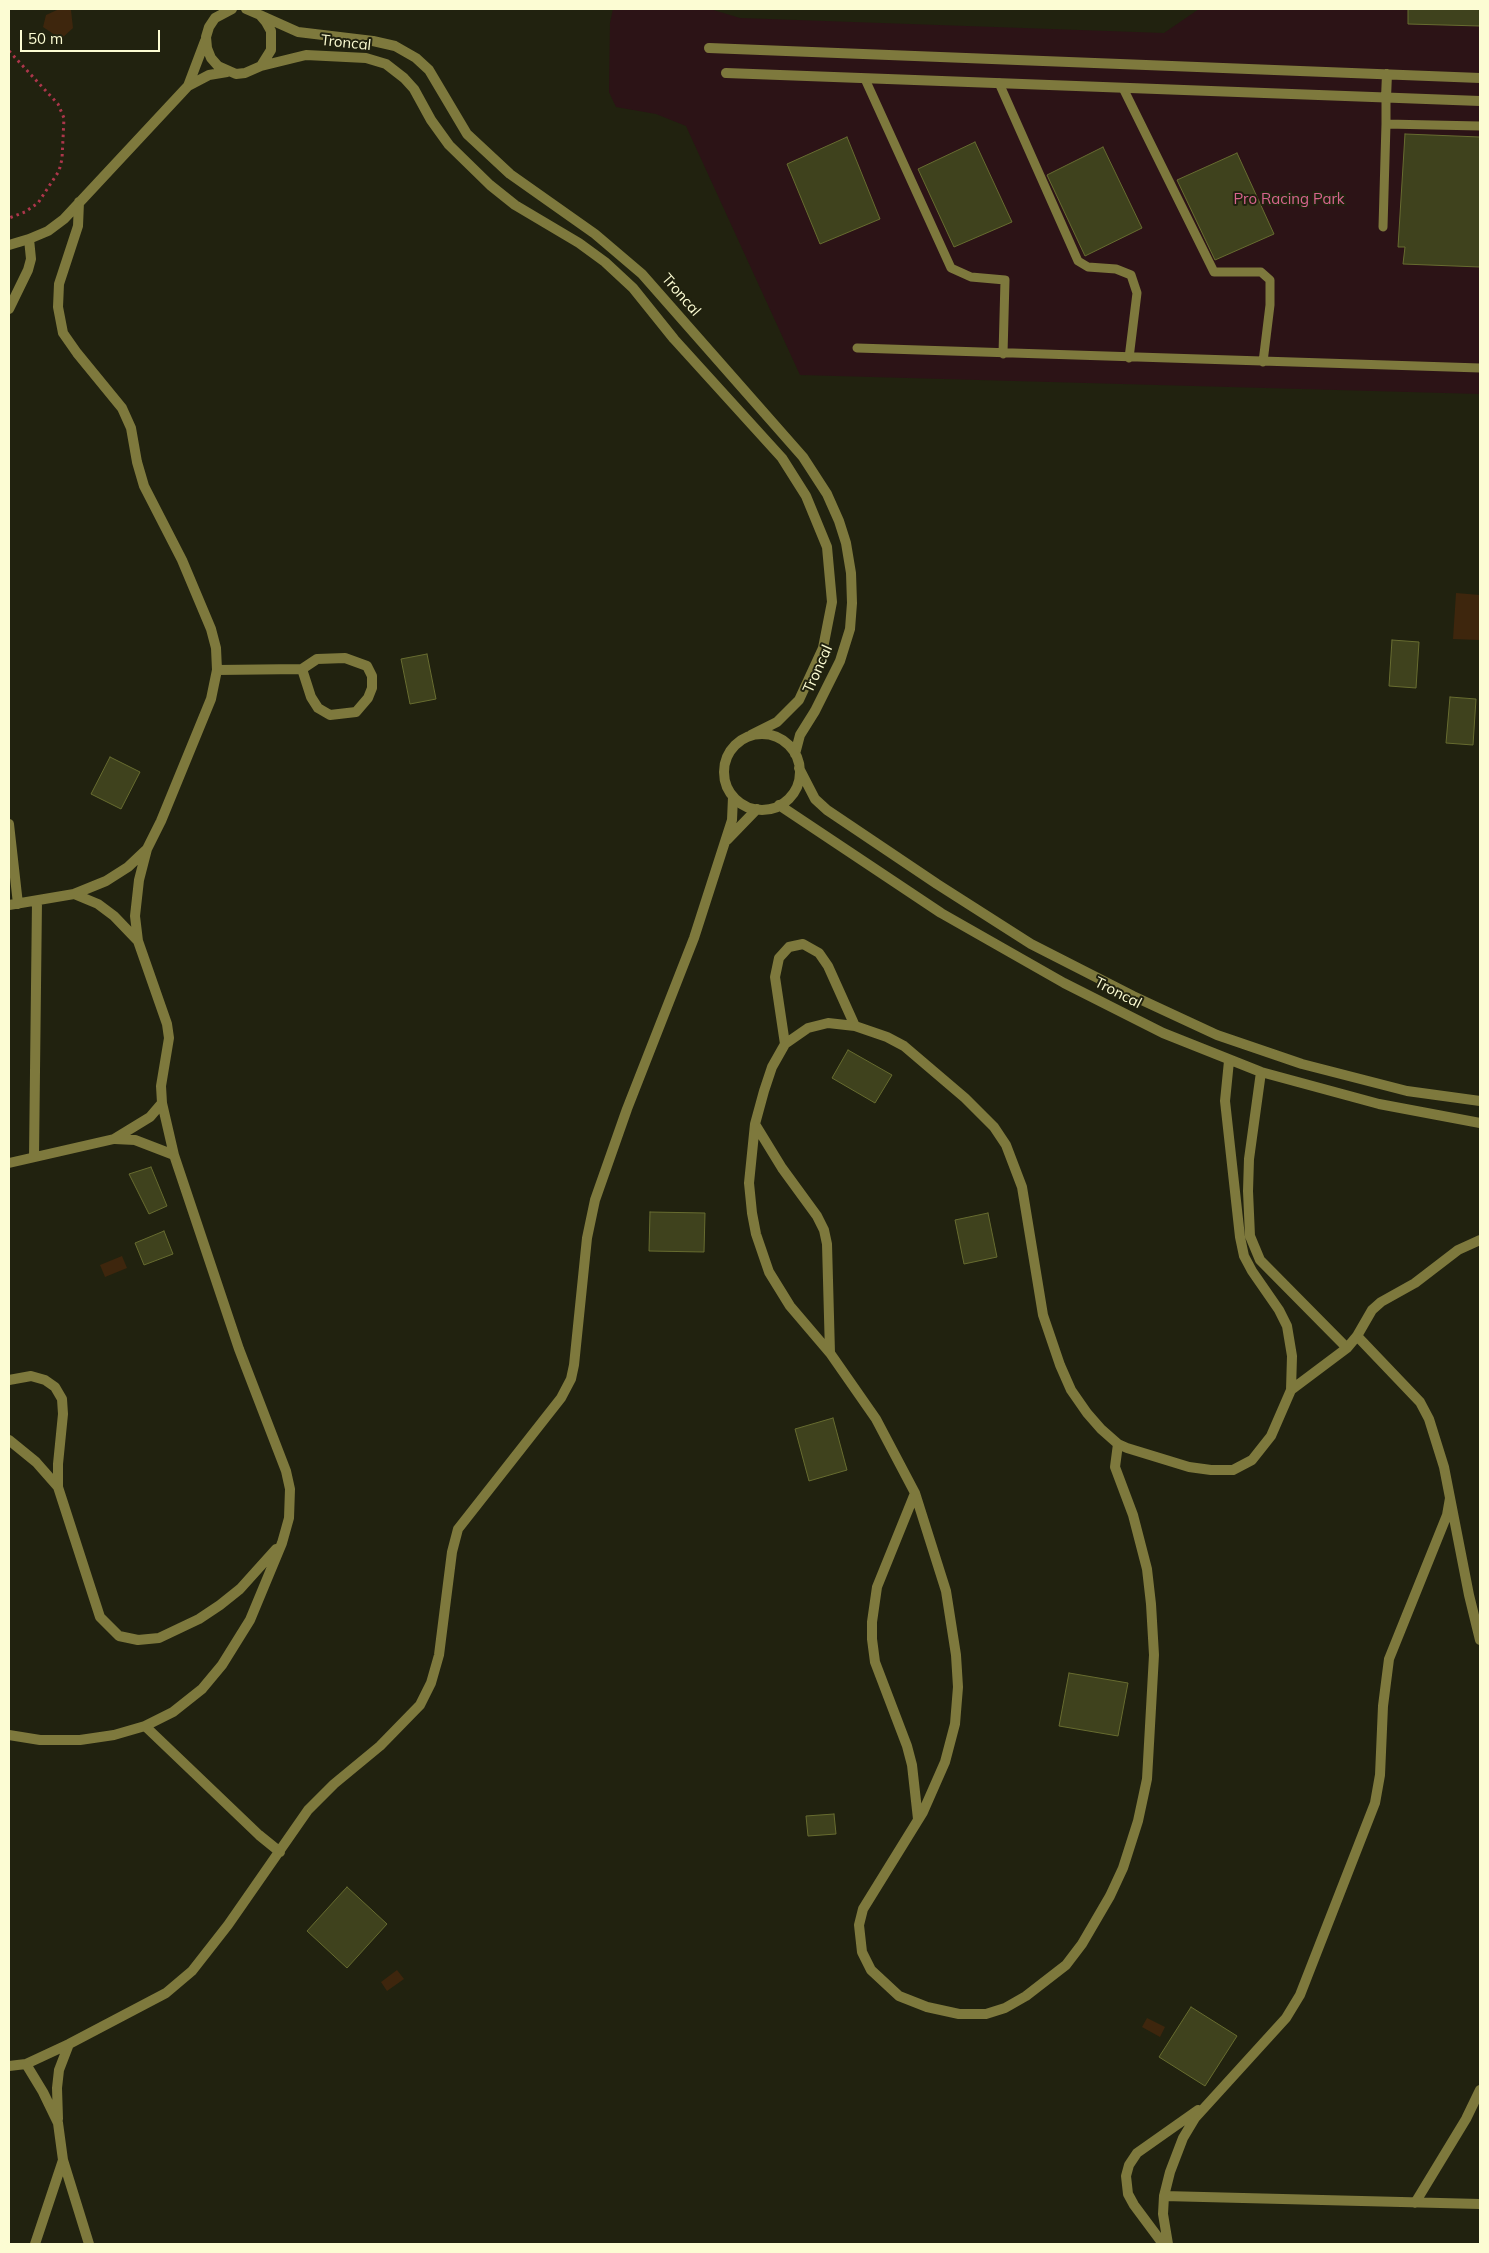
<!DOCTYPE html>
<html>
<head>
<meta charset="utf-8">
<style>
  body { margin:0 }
  #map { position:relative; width:1489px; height:2253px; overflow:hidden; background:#21220f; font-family:Mulish,sans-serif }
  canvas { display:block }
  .frame { position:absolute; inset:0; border:10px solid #fcfcd3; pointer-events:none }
  .scale { position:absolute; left:20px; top:30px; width:140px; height:22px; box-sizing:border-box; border:2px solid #fcfcd3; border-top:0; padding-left:6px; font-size:15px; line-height:18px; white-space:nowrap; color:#fcfcd3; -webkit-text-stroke:4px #21220f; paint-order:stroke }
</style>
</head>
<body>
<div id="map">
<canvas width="1489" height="2253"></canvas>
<div class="frame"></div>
<div class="scale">50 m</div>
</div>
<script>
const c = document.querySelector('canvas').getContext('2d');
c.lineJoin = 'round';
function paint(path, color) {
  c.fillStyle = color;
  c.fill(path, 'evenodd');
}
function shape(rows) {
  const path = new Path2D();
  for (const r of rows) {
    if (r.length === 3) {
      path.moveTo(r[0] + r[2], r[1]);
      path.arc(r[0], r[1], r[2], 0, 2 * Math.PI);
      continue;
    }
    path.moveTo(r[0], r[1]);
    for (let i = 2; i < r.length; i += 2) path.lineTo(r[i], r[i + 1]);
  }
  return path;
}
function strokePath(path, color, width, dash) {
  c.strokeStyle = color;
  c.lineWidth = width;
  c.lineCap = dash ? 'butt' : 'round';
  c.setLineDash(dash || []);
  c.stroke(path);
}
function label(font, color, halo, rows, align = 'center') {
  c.font = font + ' Mulish,sans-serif';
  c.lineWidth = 4;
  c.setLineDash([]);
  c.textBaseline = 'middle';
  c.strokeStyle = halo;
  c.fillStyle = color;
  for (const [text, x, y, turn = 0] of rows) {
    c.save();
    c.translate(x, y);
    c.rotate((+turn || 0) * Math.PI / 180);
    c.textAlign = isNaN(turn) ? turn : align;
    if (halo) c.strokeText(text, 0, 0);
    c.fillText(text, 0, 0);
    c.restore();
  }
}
const green = shape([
  [613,9,710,9,740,18,1164,33,1199,9,1480,9,1480,394,800,375,686,126,656,114,616,107,609,92,610,23]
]);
const water = shape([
  [57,10,71,10,73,28,61,39,43,27,46,15],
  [1456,593,1480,595,1479,640,1453,639],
  [122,1256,127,1268,105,1277,100,1265],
  [397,1970,404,1979,387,1991,381,1982],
  [1147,2018,1165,2027,1160,2037,1142,2027]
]);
const building = shape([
  [1408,9,1480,9,1480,26,1408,24,1408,9],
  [1405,134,1480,137,1480,267,1403,264,1405,247,1398,247,1405,134],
  [847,137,880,219,820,244,787,164,847,137],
  [975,142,1012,222,954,247,918,169,975,142],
  [1103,147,1142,228,1085,256,1047,175,1103,147],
  [1237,153,1274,234,1215,260,1177,180,1237,153],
  [1392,640,1419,642,1416,688,1389,686,1392,640],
  [427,654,436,699,410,704,401,659,427,654],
  [1450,697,1476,699,1473,745,1446,743,1450,697],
  [110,757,140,772,121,809,91,794,110,757],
  [848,1050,892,1075,875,1103,832,1078,848,1050],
  [151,1167,167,1206,149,1214,129,1174,151,1167],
  [650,1212,705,1213,704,1252,649,1251,650,1212],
  [988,1213,997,1257,964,1264,955,1220,988,1213],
  [164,1231,173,1254,144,1265,135,1243,164,1231],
  [833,1418,847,1470,809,1481,795,1429,833,1418],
  [1069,1673,1128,1683,1118,1736,1059,1726,1069,1673],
  [834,1814,836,1834,808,1836,806,1816,834,1814],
  [347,1887,387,1924,347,1968,307,1931,347,1887],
  [1191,2007,1237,2036,1205,2086,1159,2057,1191,2007]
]);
const path = shape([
  [9,51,58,104,64,118,62,159,59,171,38,203,25,212,9,218]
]);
const service = shape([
  [865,79,951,268,971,277,1005,280,1003,354],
  [999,83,1078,261,1088,267,1116,269,1131,275,1137,293,1129,358],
  [1123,88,1214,272,1261,272,1270,280,1270,305,1263,362],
  [1386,98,1386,124],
  [1383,227,1386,124,1480,126],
  [857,348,1480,368]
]);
const minor = shape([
  [232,9,215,18,209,27,206,37,207,48,211,58,218,66,236,74,245,73,261,66,271,50,271,31,266,22,260,15,246,9],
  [260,15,298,32,373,41,395,46,416,58,429,70,467,134,510,174,595,234,642,274,803,457,827,494,839,521,846,543,851,573,852,603,850,629,840,661,815,711,800,735,795,754],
  [709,48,1480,78],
  [261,66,306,55,366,58,386,64,404,78,414,89,431,120,449,145,490,185,515,205,579,243,605,262,633,288,674,339,782,458,806,496,827,547,832,602,823,648,799,700,777,722,751,735],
  [726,73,1480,101],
  [188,86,205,41],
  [1386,98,1387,74],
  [9,245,29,239,48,231,64,219,188,86,209,75,227,72],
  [9,309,28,270,31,259,29,239],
  [217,670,302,669,317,659,345,658,367,666,372,676,372,688,368,698,356,712,330,715,318,708,311,697,302,669],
  [762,772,38],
  [799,768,815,799,827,810,937,884,1031,944,1133,996,1217,1035,1302,1064,1407,1091,1480,1101],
  [779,805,941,913,1064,983,1163,1033,1261,1072,1379,1104,1480,1123],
  [9,824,18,904],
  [727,840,757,809],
  [74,894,98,904,114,916,138,941],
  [9,905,74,894,106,881,128,867,146,850],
  [785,1044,775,977,779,958,789,947,803,944,819,953,828,966,855,1026],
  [1261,1072,1249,1159,1248,1191,1250,1236,1260,1260,1347,1348],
  [755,1124,782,1168,817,1216,824,1230,827,1244,830,1353],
  [115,1139,135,1140,174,1155],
  [34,1157,37,901],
  [9,1163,114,1139,150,1117,162,1103],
  [1357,1336,1420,1402,1429,1419,1444,1467,1469,1595,1480,1640],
  [9,1380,31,1376,45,1380,55,1387,62,1399,63,1414,58,1464,58,1487,100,1617,119,1636,138,1640,159,1638,199,1619,220,1605,240,1589,276,1549],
  [1291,1390,1347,1348,1357,1336,1372,1310,1381,1302,1415,1283,1458,1250,1480,1240],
  [9,1440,36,1462,58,1487],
  [1118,1444,1115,1467,1133,1515,1147,1569,1151,1604,1154,1655,1147,1779,1138,1821,1123,1868,1110,1896,1082,1944,1066,1965,1026,1996,1005,2008,986,2014,959,2014,927,2007,899,1996,871,1970,862,1952,859,1925,863,1909,923,1812,945,1762,955,1724,958,1687,956,1655,946,1591,915,1493,876,1419,830,1353,790,1306,769,1272,756,1234,752,1213,749,1183,755,1124,764,1091,772,1067,785,1044,808,1028,828,1023,855,1026,887,1037,904,1046,965,1098,994,1127,1006,1145,1022,1187,1043,1315,1060,1365,1071,1390,1087,1413,1101,1429,1118,1444,1127,1448,1189,1467,1211,1470,1233,1470,1252,1460,1271,1436,1291,1390,1292,1356,1287,1326,1279,1310,1252,1271,1244,1256,1240,1237,1225,1101,1229,1061],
  [915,1493,877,1587,872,1622,872,1639,875,1662,907,1746,912,1765,918,1819],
  [145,1726,259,1835,280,1852],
  [9,1735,40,1740,80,1740,114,1735,145,1726,173,1712,202,1689,222,1665,250,1620,282,1543,289,1518,290,1489,286,1471,239,1349,174,1155,162,1103,161,1086,169,1038,167,1024,138,941,135,916,139,880,147,849,161,821,211,699,217,670,216,648,211,629,182,560,144,486,137,462,131,428,122,408,77,353,63,333,58,307,59,284,78,226,79,202],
  [26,2064,43,2092,58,2123,63,2160,89,2244],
  [9,2066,26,2064,69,2044,166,1993,192,1971,228,1925,308,1810,334,1784,380,1746,420,1705,431,1683,439,1655,452,1552,458,1529,561,1398,571,1379,574,1365,587,1238,595,1200,627,1109,694,938,732,820,733,797],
  [58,2119,57,2088,59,2070,69,2044],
  [1164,2196,1480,2204],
  [1415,2203,1466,2119,1480,2090],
  [35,2244,63,2160],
  [1163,2244,1134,2205,1128,2194,1126,2176,1129,2165,1137,2153,1198,2110],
  [1168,2244,1163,2214,1164,2196,1170,2172,1183,2138,1195,2118,1286,2018,1300,1995,1375,1803,1380,1775,1383,1706,1389,1659,1447,1515,1450,1498]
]);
const streetNames = [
  ["Troncal",346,43,6],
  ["Troncal",681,295,49],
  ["Troncal",818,669,-66],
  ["Troncal",1118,993,27]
];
const parkNames = [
  ["Pro Racing Park",1289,199]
];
paint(green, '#2c1316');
paint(water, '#3e260d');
paint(building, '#3f421d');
strokePath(building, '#676c30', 1);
strokePath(path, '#ad364b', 3, [2.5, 4]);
strokePath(service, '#7e793d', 9);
strokePath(minor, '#7e793d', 10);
label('15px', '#fcfcd3', '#21220f', streetNames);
label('15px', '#d7648e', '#21220f', parkNames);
</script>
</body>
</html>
